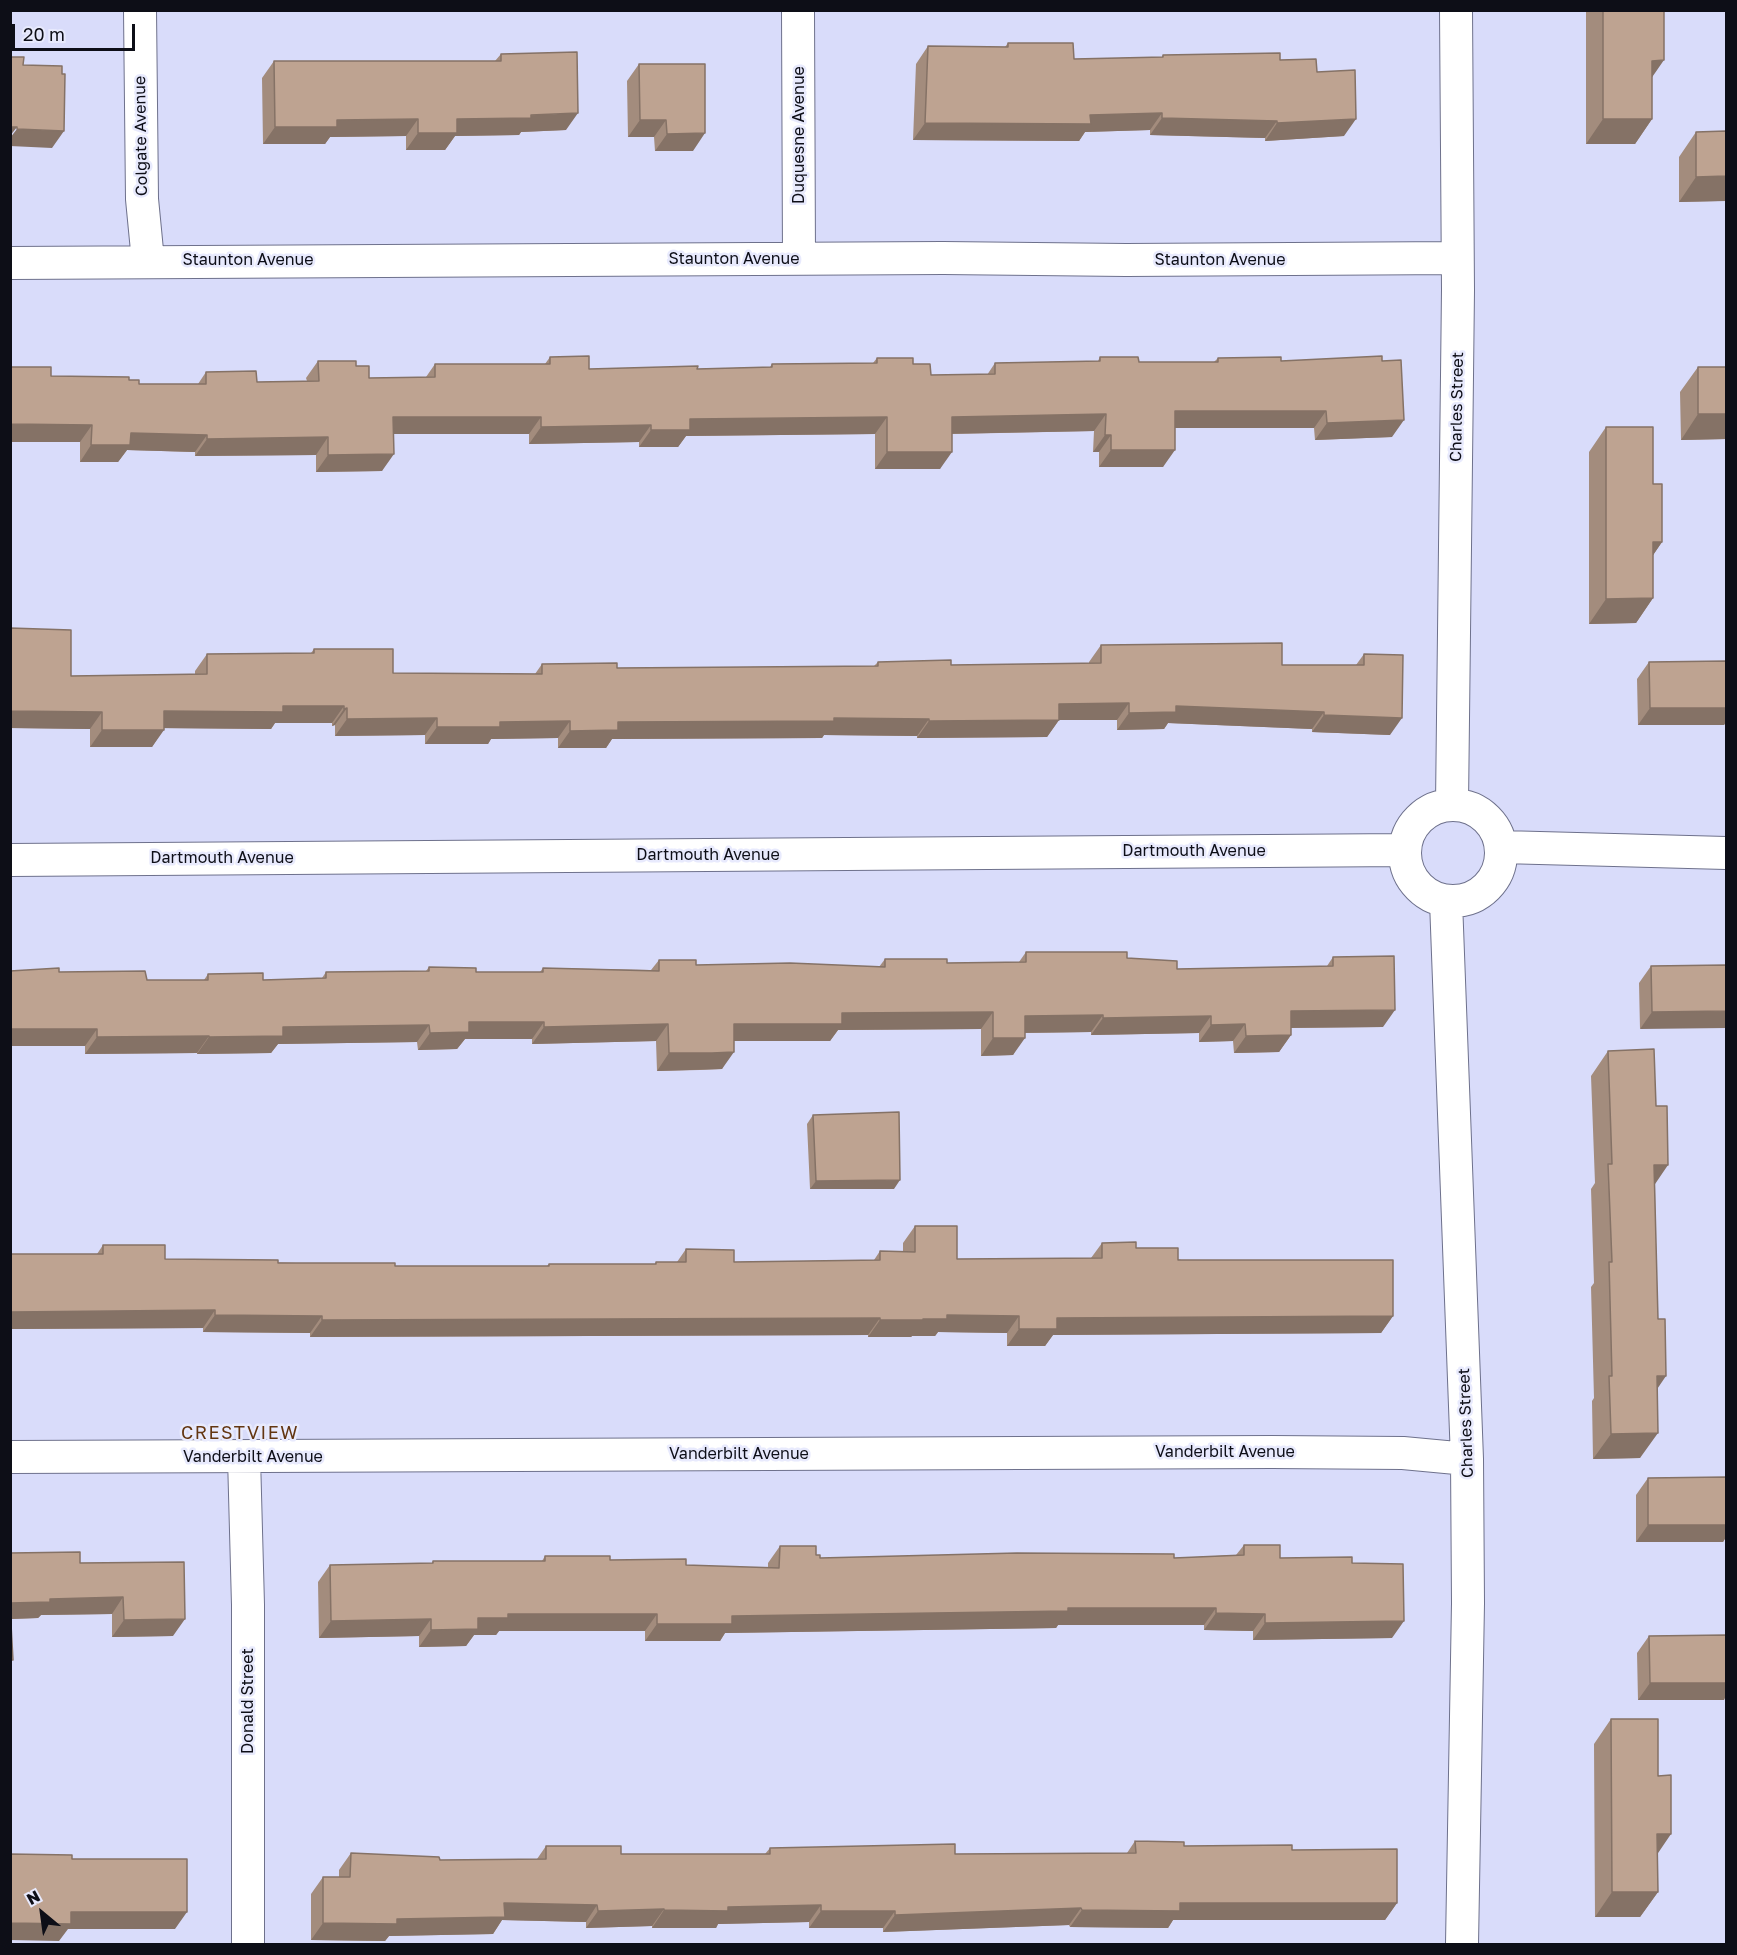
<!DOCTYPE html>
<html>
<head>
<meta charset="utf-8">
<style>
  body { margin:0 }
  #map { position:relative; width:1737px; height:1955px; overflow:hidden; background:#d9dcfa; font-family:"Golos Text",sans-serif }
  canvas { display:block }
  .frame { position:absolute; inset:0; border:12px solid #0d0e17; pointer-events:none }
  .north { position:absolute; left:12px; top:1883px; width:60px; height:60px; -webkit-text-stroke:4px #e8eafd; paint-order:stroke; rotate:331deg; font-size:16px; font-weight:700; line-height:24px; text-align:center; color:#0d0e17 }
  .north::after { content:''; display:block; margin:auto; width:21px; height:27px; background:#0d0e17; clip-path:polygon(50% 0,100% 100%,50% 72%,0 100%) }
  .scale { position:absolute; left:12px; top:24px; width:123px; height:27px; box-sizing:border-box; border:3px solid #0d0e17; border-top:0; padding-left:8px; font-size:18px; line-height:21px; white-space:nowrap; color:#0d0e17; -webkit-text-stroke:4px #e8eafd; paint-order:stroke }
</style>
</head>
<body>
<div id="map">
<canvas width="1737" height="1955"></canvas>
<div class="frame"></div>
<div class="north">N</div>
<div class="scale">20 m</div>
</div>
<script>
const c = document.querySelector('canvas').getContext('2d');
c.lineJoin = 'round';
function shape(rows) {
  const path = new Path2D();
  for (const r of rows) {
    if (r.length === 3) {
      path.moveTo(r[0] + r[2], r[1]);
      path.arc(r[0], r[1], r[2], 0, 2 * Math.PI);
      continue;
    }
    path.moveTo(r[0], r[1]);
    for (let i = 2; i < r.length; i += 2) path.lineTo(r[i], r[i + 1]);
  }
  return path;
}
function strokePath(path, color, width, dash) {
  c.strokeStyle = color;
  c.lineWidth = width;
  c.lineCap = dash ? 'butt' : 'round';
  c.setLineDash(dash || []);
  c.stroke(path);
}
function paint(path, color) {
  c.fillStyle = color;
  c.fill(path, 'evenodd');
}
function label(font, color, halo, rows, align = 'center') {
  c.font = font + ' "Golos Text",sans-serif';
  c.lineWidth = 5;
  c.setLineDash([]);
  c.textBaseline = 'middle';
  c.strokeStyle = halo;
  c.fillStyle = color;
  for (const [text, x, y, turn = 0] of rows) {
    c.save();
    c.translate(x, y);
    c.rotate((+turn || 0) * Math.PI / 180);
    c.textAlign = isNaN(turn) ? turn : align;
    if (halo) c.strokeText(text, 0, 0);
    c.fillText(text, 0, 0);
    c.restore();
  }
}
const street = shape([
  [140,10,142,199,148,261],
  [798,10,799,259],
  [10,263,943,258,1126,260,1457,258],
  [1452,804,1458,290,1456,10],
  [1453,853,48],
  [1502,847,1726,853],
  [10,860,1405,850],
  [1446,901,1467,1459,1468,1603,1462,1944],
  [10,1457,1272,1452,1403,1453,1467,1459],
  [244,1457,248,1605,248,1944]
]);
const wall = shape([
  [1586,10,1664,10,1652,77,1652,119,1635,144,1586,144],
  [1008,43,1074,59,1162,57,1163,55,1280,60,1317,72,1344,136,1265,141,1265,138,1150,135,1150,130,1085,132,1079,141,913,140,916,64,928,46,1005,47],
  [501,54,566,130,521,132,519,135,455,136,445,150,406,150,406,136,330,137,325,144,263,144,262,78,274,61,495,61],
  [639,64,693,151,655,151,654,137,628,137,627,81],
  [1696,132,1718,201,1679,202,1679,157],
  [550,357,589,369,697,369,770,367,772,364,873,363,877,358,913,364,931,375,987,375,995,363,1098,361,1100,357,1139,362,1214,362,1218,358,1281,361,1392,437,1315,440,1314,428,1175,428,1163,467,1099,467,1099,452,1093,452,1094,431,952,434,940,469,875,469,875,434,686,436,678,447,639,447,639,442,529,444,529,434,393,434,382,471,316,472,316,455,195,456,195,452,127,450,118,462,80,462,80,442,51,376,129,380,139,384,198,384,206,372,257,382,307,381,306,378,318,361,356,366,369,378,426,377,435,364,545,364],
  [1698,367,1726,439,1681,440,1680,392],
  [1606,427,1653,484,1662,542,1653,555,1653,598,1636,623,1589,624,1589,452],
  [10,628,71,676,195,675,195,671,207,654,311,653,314,649,393,673,535,674,542,664,617,668,874,666,878,662,951,665,1089,664,1089,662,1101,645,1282,665,1356,665,1364,654,1390,735,1312,732,1312,729,1168,723,1164,729,1117,730,1117,720,1059,720,1047,737,917,738,917,736,824,735,822,738,612,739,606,748,558,748,558,738,491,739,488,744,425,744,425,735,335,736,335,725,332,726,332,723,275,723,271,729,164,728,152,747,90,747,90,729,10,728],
  [1726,661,1726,722,1724,725,1638,725,1637,679,1649,662],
  [1026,952,1127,958,1177,969,1327,966,1333,957,1383,1027,1291,1028,1291,1035,1279,1052,1234,1053,1233,1041,1199,1042,1199,1033,1091,1035,1091,1032,1025,1033,1013,1055,981,1056,981,1029,838,1030,830,1041,734,1041,722,1069,700,1070,657,1071,656,1041,532,1044,532,1039,465,1039,457,1049,418,1050,417,1042,278,1044,271,1053,197,1054,197,1053,85,1054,85,1046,10,1046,10,971,59,972,147,980,204,980,208,974,263,980,322,978,326,972,426,971,429,967,476,972,540,972,543,968,651,970,659,960,696,965,879,967,885,959,947,963,1019,962],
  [1726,965,1640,1029,1639,983,1651,966],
  [1608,1051,1655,1184,1657,1389,1640,1458,1593,1459,1592,1401,1594,1398,1591,1287,1594,1283,1591,1189,1595,1183,1591,1076],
  [813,1115,894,1189,810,1189,807,1124],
  [915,1226,957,1259,1091,1258,1102,1243,1136,1248,1393,1316,1381,1333,1053,1335,1045,1346,1007,1346,1007,1333,938,1332,935,1336,912,1336,911,1337,868,1337,868,1335,310,1337,310,1333,203,1332,203,1328,10,1329,10,1254,97,1254,103,1245,165,1259,395,1266,547,1266,549,1264,655,1264,656,1262,677,1262,686,1249,734,1262,874,1260,880,1251,903,1252,903,1243],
  [1726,1477,1726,1537,1723,1542,1636,1542,1636,1495,1648,1478],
  [1244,1545,1280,1558,1352,1563,1392,1638,1253,1640,1253,1631,1204,1630,1204,1625,1058,1625,1056,1628,725,1633,720,1641,645,1641,645,1631,499,1631,496,1635,474,1635,466,1646,419,1647,419,1636,319,1638,318,1582,330,1565,432,1563,433,1561,542,1561,545,1556,686,1565,768,1568,768,1563,780,1546,816,1555,820,1558,1174,1558,1236,1555],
  [10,1553,80,1563,173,1636,112,1637,112,1614,41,1615,38,1618,11,1619],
  [1726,1635,1726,1695,1724,1700,1638,1700,1637,1653,1649,1636],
  [1611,1719,1658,1776,1658,1892,1640,1917,1595,1917,1594,1744],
  [1135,1841,1184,1846,1292,1850,1397,1903,1385,1920,1173,1920,1168,1928,1070,1927,1069,1925,883,1932,883,1928,809,1928,809,1922,718,1924,716,1928,652,1928,652,1926,586,1928,586,1922,502,1920,493,1934,389,1936,385,1941,311,1940,311,1894,323,1877,339,1877,339,1870,351,1853,440,1860,537,1859,546,1846,621,1854,765,1854,770,1848,955,1854,1127,1853]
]);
const shadedWall = shape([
  [1664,60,1646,86,1652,61],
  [578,113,566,130,521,132,519,135,455,136,445,150,406,150,418,133,457,119],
  [1162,113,1150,130,1085,132,1079,141,913,140,925,123,1090,115],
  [1162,118,1277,121,1265,138,1150,135],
  [418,119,406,136,330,137,325,144,263,144,275,127,337,120],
  [1356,119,1344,136,1265,141,1277,123],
  [1603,119,1652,119,1635,144,1586,144],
  [640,120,666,120,654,137,628,137],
  [10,127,17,127,10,136],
  [17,129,64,131,52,148,10,146,10,138],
  [705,133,693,151,655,151,667,134],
  [1726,176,1726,201,1679,202,1696,177],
  [1175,411,1326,411,1314,428,1163,428],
  [1106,414,1094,431,940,434,952,417],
  [1698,414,1726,414,1726,439,1681,440],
  [393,417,541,417,529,434,381,434],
  [887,417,875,434,686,436,678,447,639,447,651,430,690,419],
  [1404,420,1392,437,1315,440,1327,423],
  [10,424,92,425,80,442,10,442],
  [651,425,639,442,529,444,541,427],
  [131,433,207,435,195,452,127,450,118,462,80,462,91,445],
  [1105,435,1111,435,1099,452,1093,452],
  [328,437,316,455,195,456,207,439],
  [1111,450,1175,450,1163,467,1099,467],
  [887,452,952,452,940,469,875,469],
  [394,454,382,471,316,472,328,455],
  [1653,542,1662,542,1645,567],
  [1653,598,1636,623,1589,624,1606,599],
  [1129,703,1117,720,1059,720,1047,737,917,738,929,721,1059,704],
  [283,706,344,706,332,723,275,723,271,729,152,728,164,711],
  [1176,706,1324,712,1312,729,1168,723,1164,729,1117,730,1129,713],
  [347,708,335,725,332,726,344,709],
  [1650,708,1726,708,1726,722,1724,725,1638,725],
  [10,711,102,712,90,729,10,728],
  [1324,715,1402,718,1390,735,1312,732],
  [437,718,425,735,335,736,347,719],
  [834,718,929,719,917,736,824,735,822,738,612,739,606,748,558,748,570,731,618,722],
  [570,721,558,738,491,739,488,744,425,744,437,727,500,722],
  [102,730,164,730,152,747,90,747],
  [1395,1010,1383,1027,1279,1028,1291,1011],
  [1726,1011,1726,1028,1640,1029,1652,1012],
  [993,1012,981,1029,838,1030,830,1041,722,1041,734,1024,842,1013],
  [1103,1015,1091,1032,1013,1033,1025,1016],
  [1211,1016,1199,1033,1091,1035,1103,1018],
  [469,1022,544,1022,532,1039,465,1039,457,1049,418,1050,430,1033],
  [668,1024,656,1041,532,1044,544,1027],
  [1245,1024,1233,1041,1199,1042,1211,1025],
  [429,1025,417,1042,278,1044,271,1053,197,1054,209,1037,283,1027],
  [10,1029,97,1029,85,1046,10,1046],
  [1291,1035,1279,1052,1234,1053,1246,1036],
  [209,1036,197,1053,85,1054,97,1037],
  [993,1038,1025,1038,1013,1055,981,1056],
  [734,1052,722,1069,657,1071,669,1053],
  [1654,1165,1668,1165,1651,1190],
  [900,1180,894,1189,810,1189,816,1181],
  [215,1310,203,1328,10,1329,10,1312],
  [215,1315,322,1316,310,1333,203,1332],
  [947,1315,1019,1316,1007,1333,938,1332,935,1336,912,1336,911,1337,868,1337,880,1320,923,1319],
  [1393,1316,1381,1333,1053,1335,1045,1346,1007,1346,1019,1329,1057,1318],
  [880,1318,868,1335,310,1337,322,1320],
  [1657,1376,1666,1376,1649,1401],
  [1658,1433,1640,1458,1593,1459,1611,1434],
  [1648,1525,1726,1525,1726,1537,1723,1542,1636,1542],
  [123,1597,112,1614,41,1615,38,1618,10,1619,10,1603,50,1599],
  [1068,1608,1216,1608,1204,1625,1058,1625,1056,1628,725,1633,720,1641,645,1641,657,1624,732,1616],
  [1216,1613,1265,1614,1253,1631,1204,1630],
  [508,1614,657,1614,645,1631,499,1631,496,1635,474,1635,466,1646,419,1647,431,1630,478,1618],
  [185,1619,173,1636,112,1637,124,1620],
  [431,1619,419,1636,319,1638,331,1621],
  [1404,1621,1392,1638,1253,1640,1265,1623],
  [1650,1683,1726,1683,1726,1695,1724,1700,1638,1700],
  [1657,1834,1671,1834,1654,1859],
  [1612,1892,1658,1892,1640,1917,1595,1917],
  [504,1903,597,1905,586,1922,502,1920,493,1934,389,1936,385,1941,311,1940,323,1923,397,1919],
  [1180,1903,1397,1903,1385,1920,1173,1920,1168,1928,1070,1927,1082,1910],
  [821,1905,809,1922,718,1924,716,1928,652,1928,664,1910,728,1907],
  [1081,1908,1069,1925,883,1932,895,1915],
  [664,1909,652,1926,586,1928,598,1911],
  [821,1911,895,1911,883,1928,809,1928],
  [71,1912,187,1912,175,1929,68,1929,59,1941,10,1940,10,1923]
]);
const building = shape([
  [1603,10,1664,10,1664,60,1652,61,1652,119,1603,119,1603,10],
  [1008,43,1073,43,1074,59,1163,57,1163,55,1280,53,1280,60,1316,59,1317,72,1355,70,1356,119,1277,123,1277,121,1162,118,1162,113,1090,115,1091,124,925,123,928,46,1008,47,1008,43],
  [577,52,578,113,531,115,531,118,457,119,457,133,418,133,418,119,337,120,337,127,275,127,274,61,501,61,501,54,577,52],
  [10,57,24,57,23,65,62,66,62,74,65,74,64,131,17,129,17,127,10,127,10,57],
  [639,64,705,64,705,133,667,134,666,120,640,120,639,64],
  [1726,131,1726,176,1696,177,1696,132,1726,131],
  [589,356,589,369,698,366,697,369,772,367,772,364,877,363,877,358,913,358,913,364,930,364,931,375,995,374,995,363,1100,361,1100,357,1138,357,1139,362,1218,362,1218,358,1281,357,1281,361,1382,356,1382,361,1401,360,1404,420,1327,423,1326,411,1175,411,1175,450,1111,450,1111,435,1105,435,1106,414,952,417,952,452,887,452,887,417,690,419,690,430,651,430,651,425,541,427,541,417,393,417,394,454,328,455,328,437,207,439,207,435,131,433,130,445,91,445,92,425,10,424,10,367,51,367,51,376,129,377,129,380,139,380,139,384,206,384,206,372,256,371,257,382,319,381,318,361,356,361,356,366,369,366,369,378,435,377,435,364,550,364,550,357,589,356],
  [1698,367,1726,367,1726,414,1698,414,1698,367],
  [1606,427,1653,427,1653,484,1662,484,1662,542,1653,542,1653,598,1606,599,1606,427],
  [10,628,71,630,71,676,207,674,207,654,314,653,314,649,393,649,393,673,542,674,542,664,617,663,617,668,878,666,878,662,951,660,951,665,1101,663,1101,645,1282,643,1282,665,1364,665,1364,654,1403,655,1402,718,1324,715,1324,712,1176,706,1176,712,1129,713,1129,703,1059,704,1059,720,929,721,929,719,834,718,834,721,618,722,618,730,570,731,570,721,500,722,500,727,437,727,437,718,347,719,347,708,344,709,344,706,283,706,283,712,164,711,164,730,102,730,102,712,10,711,10,628],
  [1726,661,1726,708,1650,708,1649,662,1726,661],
  [1026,952,1127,952,1127,958,1177,961,1177,969,1333,966,1333,957,1394,956,1395,1010,1291,1011,1291,1035,1246,1036,1245,1024,1211,1025,1211,1016,1103,1018,1103,1015,1025,1016,1025,1038,993,1038,993,1012,842,1013,842,1024,734,1024,734,1052,712,1053,669,1053,668,1024,544,1027,544,1022,469,1022,469,1032,430,1033,429,1025,283,1027,283,1036,209,1037,209,1036,97,1037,97,1029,10,1029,10,971,59,968,59,972,145,971,147,980,208,980,208,974,263,973,263,980,326,978,326,972,429,971,429,967,476,968,476,972,543,972,543,968,659,971,659,960,696,960,696,965,790,963,885,967,885,959,947,959,947,963,1026,962,1026,952],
  [1726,965,1726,1011,1652,1012,1651,966,1726,965],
  [1654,1049,1656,1106,1667,1106,1668,1165,1654,1165,1658,1319,1665,1319,1666,1376,1657,1376,1658,1433,1611,1434,1609,1376,1612,1376,1609,1262,1612,1262,1608,1164,1612,1164,1608,1051,1654,1049],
  [899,1112,900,1180,816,1181,813,1115,899,1112],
  [915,1226,957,1226,957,1259,1102,1258,1102,1243,1136,1242,1136,1248,1178,1248,1178,1260,1393,1260,1393,1316,1057,1318,1057,1329,1019,1329,1019,1316,947,1315,947,1319,923,1319,923,1320,880,1320,880,1318,322,1320,322,1316,215,1315,215,1310,10,1312,10,1254,103,1254,103,1245,165,1245,165,1259,278,1260,278,1263,395,1263,395,1266,549,1266,549,1264,656,1264,656,1262,686,1262,686,1249,734,1250,734,1262,880,1260,880,1251,915,1252,915,1226],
  [1726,1477,1726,1525,1648,1525,1648,1478,1726,1477],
  [1244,1545,1280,1545,1280,1558,1352,1557,1352,1563,1403,1564,1404,1621,1265,1623,1265,1614,1216,1613,1216,1608,1068,1608,1068,1611,732,1616,732,1624,657,1624,657,1614,508,1614,508,1618,478,1618,478,1629,431,1630,431,1619,331,1621,330,1565,433,1563,433,1561,545,1561,545,1556,610,1556,610,1560,686,1559,686,1565,779,1568,780,1546,816,1546,816,1555,820,1555,820,1558,1017,1553,1174,1554,1174,1558,1244,1555,1244,1545],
  [80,1552,80,1563,184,1562,185,1619,124,1620,123,1597,50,1599,50,1602,10,1603,10,1553,80,1552],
  [10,1606,13,1660,10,1660,10,1606],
  [1726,1635,1726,1683,1650,1683,1649,1636,1726,1635],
  [1611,1719,1658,1719,1658,1776,1671,1775,1671,1834,1657,1834,1658,1892,1612,1892,1611,1719],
  [1135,1841,1184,1842,1184,1846,1292,1845,1292,1850,1397,1849,1397,1903,1180,1903,1180,1911,1082,1910,1081,1908,895,1915,895,1911,821,1911,821,1905,728,1907,728,1911,664,1910,664,1909,598,1911,597,1905,504,1903,505,1917,397,1919,397,1924,323,1923,323,1877,350,1877,351,1853,439,1857,440,1860,546,1859,546,1846,621,1846,621,1854,770,1854,770,1848,955,1844,955,1854,1136,1853,1135,1841],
  [10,1854,72,1855,72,1859,187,1859,187,1912,71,1912,71,1924,10,1923,10,1854]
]);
const streetNames = [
  ["Duquesne Avenue",799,135,-90],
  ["Colgate Avenue",141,136,-91],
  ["Staunton Avenue",734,259],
  ["Staunton Avenue",248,260],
  ["Staunton Avenue",1220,260],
  ["Charles Street",1457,407,-89],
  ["Dartmouth Avenue",1194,851],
  ["Dartmouth Avenue",708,855],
  ["Dartmouth Avenue",222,858],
  ["Charles Street",1466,1423,-92],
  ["Vanderbilt Avenue",1225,1452],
  ["Vanderbilt Avenue",739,1454],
  ["Vanderbilt Avenue",253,1457],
  ["Donald Street",248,1701,-90]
];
const neighbourhoodNames = [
  ["CRESTVIEW",240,1433]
];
strokePath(street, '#6e718c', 34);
strokePath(street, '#fff', 32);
paint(wall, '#a38c7d');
paint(shadedWall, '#857266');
paint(building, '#bea391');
strokePath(building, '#857266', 1.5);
label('16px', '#0d0e17', '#e8eafd', streetNames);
c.letterSpacing = '1.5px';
label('18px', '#633612', '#e8eafd', neighbourhoodNames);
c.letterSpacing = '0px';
</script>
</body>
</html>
